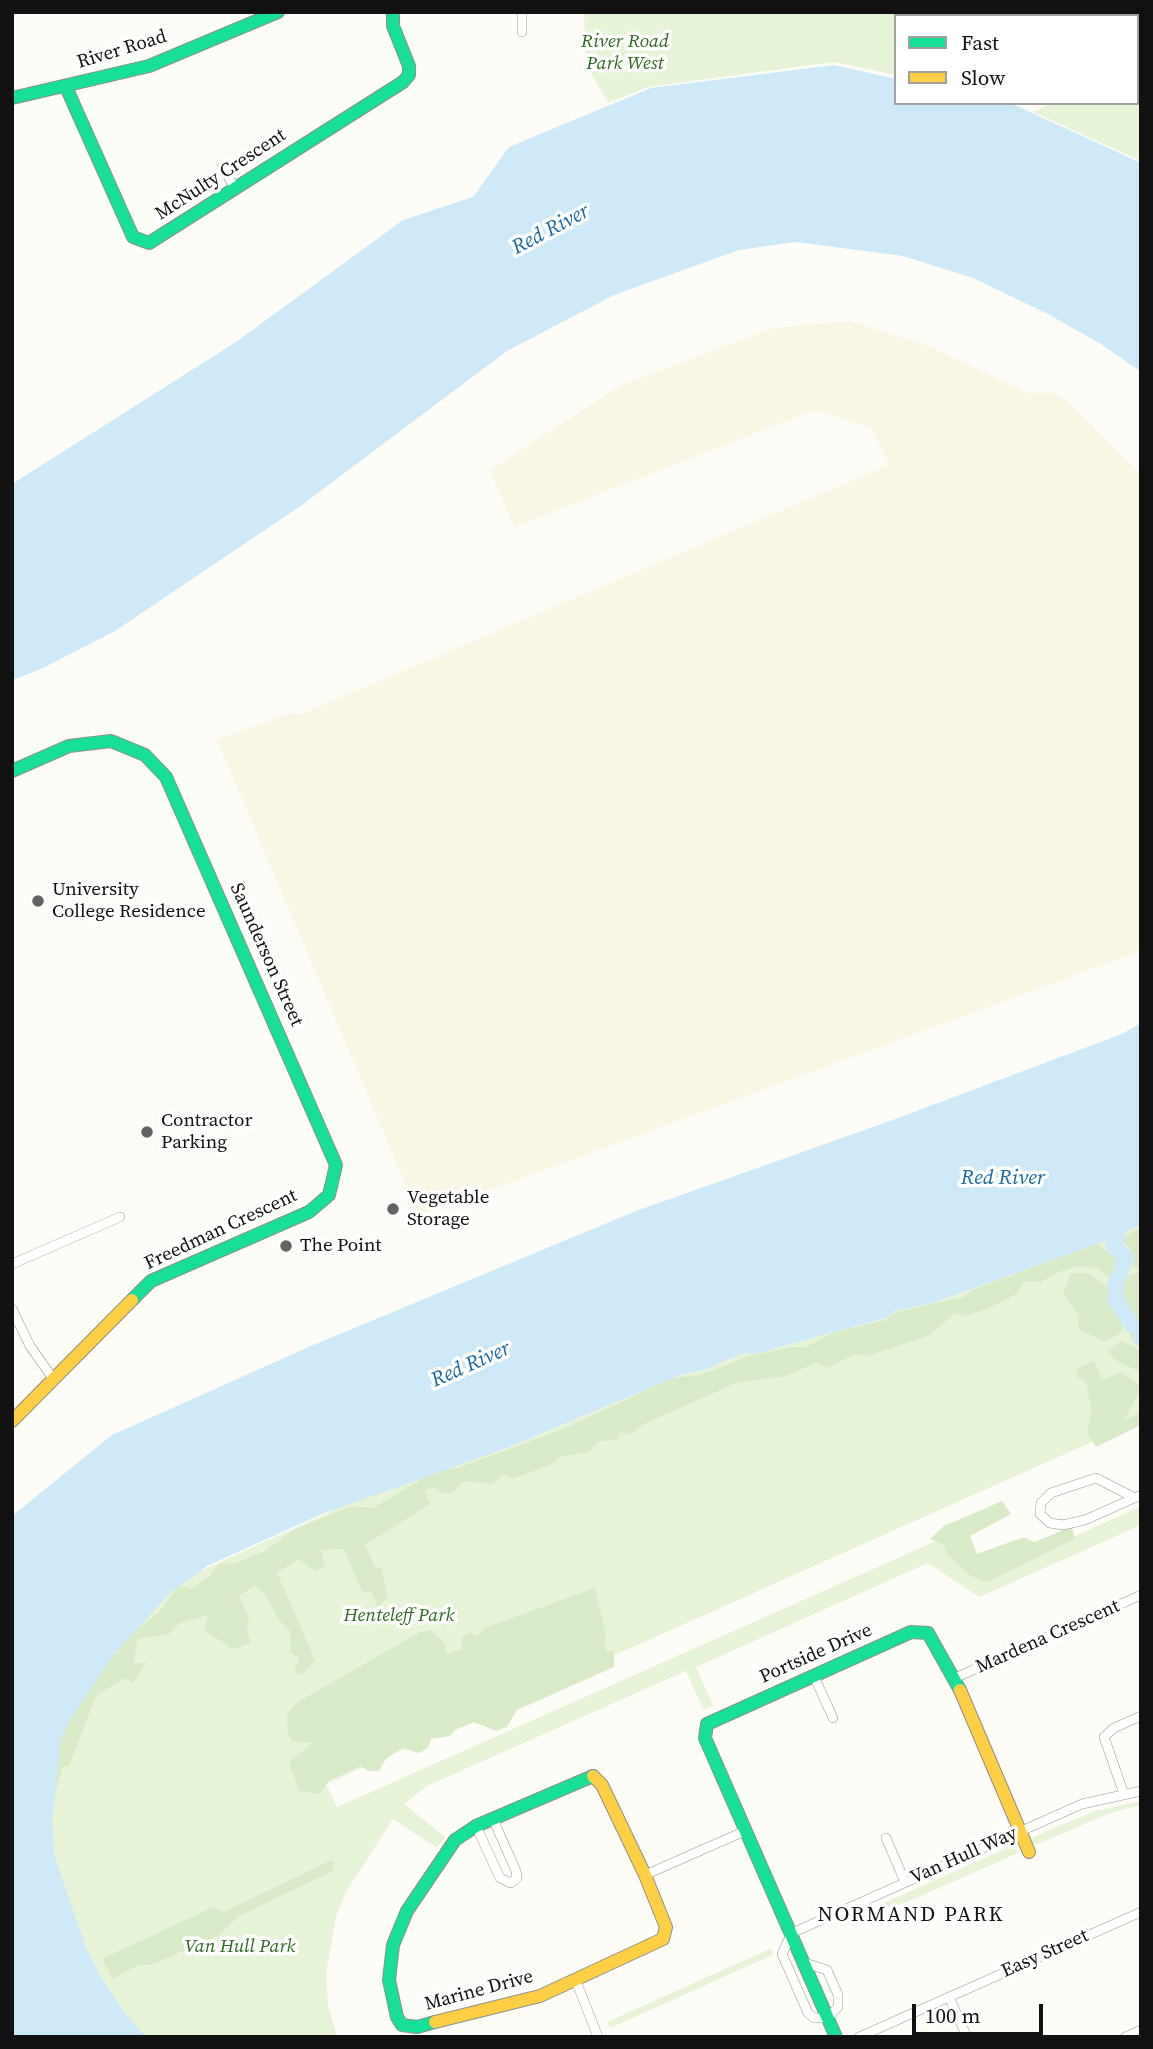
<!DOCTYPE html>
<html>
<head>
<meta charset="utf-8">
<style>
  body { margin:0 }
  #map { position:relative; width:1153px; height:2049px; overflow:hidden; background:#fdfcf7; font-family:"Source Serif 4",serif }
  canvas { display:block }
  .frame { position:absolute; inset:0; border:14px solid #111; pointer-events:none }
  .legend { position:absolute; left:894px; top:14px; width:245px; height:91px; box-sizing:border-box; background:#fff; border:2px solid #a0a0a0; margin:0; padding:9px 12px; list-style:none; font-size:21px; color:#111 }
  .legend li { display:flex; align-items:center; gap:14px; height:35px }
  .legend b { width:35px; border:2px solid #a0a0a0 }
  .scale { position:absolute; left:912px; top:2004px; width:131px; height:32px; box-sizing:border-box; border:4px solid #111; border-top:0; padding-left:9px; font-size:21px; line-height:24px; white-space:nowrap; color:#111; -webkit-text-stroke:5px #fff; paint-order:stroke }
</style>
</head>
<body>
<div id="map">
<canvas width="1153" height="2049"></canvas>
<div class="frame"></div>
<ul class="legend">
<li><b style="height:9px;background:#16e098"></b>Fast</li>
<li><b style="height:9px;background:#ffcf43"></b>Slow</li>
</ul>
<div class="scale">100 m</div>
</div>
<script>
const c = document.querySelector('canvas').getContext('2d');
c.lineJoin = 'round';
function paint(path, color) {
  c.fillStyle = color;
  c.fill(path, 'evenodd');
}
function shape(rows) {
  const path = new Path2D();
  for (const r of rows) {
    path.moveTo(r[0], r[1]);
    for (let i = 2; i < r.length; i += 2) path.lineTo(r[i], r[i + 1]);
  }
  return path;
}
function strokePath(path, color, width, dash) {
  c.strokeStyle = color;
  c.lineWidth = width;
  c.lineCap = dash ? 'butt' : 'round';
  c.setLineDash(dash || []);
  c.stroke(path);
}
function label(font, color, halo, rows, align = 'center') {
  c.font = font + ' "Source Serif 4",serif';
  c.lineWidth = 7;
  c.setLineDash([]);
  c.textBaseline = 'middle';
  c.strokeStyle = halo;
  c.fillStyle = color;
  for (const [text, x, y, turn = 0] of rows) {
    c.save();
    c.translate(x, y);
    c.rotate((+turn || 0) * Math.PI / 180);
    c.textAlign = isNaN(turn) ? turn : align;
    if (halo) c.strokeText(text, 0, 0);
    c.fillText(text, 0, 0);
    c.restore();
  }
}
const farmland = shape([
  [851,321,931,347,1028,393,1054,393,1066,400,1141,473,1141,951,419,1216,217,740,290,713,299,715,889,465,872,428,815,410,514,527,490,470,620,386,773,328]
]);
const green = shape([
  [584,12,919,12,931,16,896,16,896,75,834,62,648,87,608,103,586,64],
  [1141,62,1141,161,1033,112,1052,103,1137,103,1137,63],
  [1141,1224,1141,1420,326,1784,337,1807,959,1531,981,1579,1141,1506,1141,1525,979,1597,928,1563,696,1667,713,1706,703,1709,686,1671,427,1786,404,1804,445,1837,437,1848,393,1819,346,1892,336,1916,326,1973,328,2004,337,2037,137,2037,92,1976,40,1823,82,1686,176,1582,356,1500,504,1449,683,1374,707,1369,743,1353,784,1346,889,1317,894,1311,933,1303,1121,1235],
  [1141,1801,1141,1805,1110,1813,1036,1845,1031,1842,1033,1837,1095,1811],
  [1007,1848,1018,1850,1016,1854,893,1908,877,1906],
  [772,1948,773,1955,766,1958,610,2028,607,2022]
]);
const forest = shape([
  [1141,1227,1141,1341,1130,1338,1131,1316,1120,1298,1124,1278,1140,1271,1130,1263,1130,1248,1121,1239],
  [1098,1243,1101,1248,1123,1258,1120,1267,1110,1278,1098,1268,1079,1266,1058,1272,1041,1282,1023,1282,1016,1294,990,1308,964,1316,955,1313,930,1335,868,1356,855,1354,827,1368,816,1363,783,1377,738,1382,644,1424,630,1435,621,1432,616,1440,600,1441,588,1452,559,1457,550,1465,512,1479,504,1474,492,1484,464,1481,453,1492,443,1494,434,1487,425,1490,430,1504,365,1545,375,1567,381,1568,388,1598,377,1607,371,1591,363,1593,344,1549,321,1550,325,1566,316,1571,298,1559,277,1573,315,1660,303,1675,294,1673,299,1657,291,1653,290,1631,279,1620,266,1596,255,1585,239,1596,249,1619,247,1629,251,1643,233,1649,204,1630,208,1615,180,1623,169,1634,138,1639,133,1664,147,1662,133,1683,125,1678,96,1696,69,1766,63,1767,51,1806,55,1746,101,1664,120,1651,113,1638,125,1628,140,1628,163,1608,178,1585,191,1589,210,1576,219,1564,235,1563,265,1551,292,1531,351,1506,373,1508,437,1470,455,1469,561,1430,672,1378,701,1375,749,1356,791,1347,806,1347,832,1333,886,1320,896,1312,964,1297,972,1290],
  [1071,1273,1087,1273,1107,1286,1126,1324,1118,1335,1104,1341,1078,1329,1079,1315,1063,1293],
  [1122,1341,1141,1351,1141,1372,1116,1361,1108,1351],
  [1094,1360,1102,1380,1121,1372,1141,1387,1124,1420,1141,1413,1141,1425,1096,1447,1087,1433,1092,1411,1086,1382,1077,1377,1077,1369],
  [1002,1501,1011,1514,970,1536,977,1554,1024,1537,1034,1542,1062,1531,1059,1519,1070,1520,1075,1539,987,1582,971,1576,947,1554,944,1545,930,1539,944,1526],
  [595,1588,606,1635,604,1647,608,1652,614,1650,614,1667,517,1710,507,1727,496,1731,474,1722,455,1730,450,1736,431,1739,428,1748,419,1753,401,1748,385,1760,379,1771,368,1771,361,1766,330,1780,319,1794,299,1791,289,1762,312,1743,292,1741,288,1734,287,1714,298,1702,420,1632,431,1630,444,1643,447,1654,462,1649,462,1638,470,1632,477,1636,487,1627],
  [331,1860,335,1863,333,1871,239,1916,219,1935,151,1965,139,1965,113,1979,102,1959,213,1907,224,1912]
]);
const water = shape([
  [834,65,896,79,896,103,1005,103,1017,106,1141,163,1141,372,1101,344,1046,313,973,278,903,256,796,242,739,250,614,295,507,351,302,505,115,631,41,669,12,680,12,484,236,342,403,220,473,197,509,147,651,88],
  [1141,1023,1141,1224,1121,1235,933,1303,894,1311,889,1317,755,1354,743,1353,707,1369,683,1374,504,1449,322,1514,207,1566,170,1593,115,1653,69,1722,61,1739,52,1821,54,1855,86,1947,102,1979,124,2012,146,2037,12,2037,12,1516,112,1435,311,1346,636,1211,890,1121,1122,1034]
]);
const river = shape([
  [1117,1236,1113,1245,1126,1258,1116,1282,1115,1299,1132,1325],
  [1141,1337,1141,1338]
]);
const street = shape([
  [522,12,522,32],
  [222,167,235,188],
  [12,1264,120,1217],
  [12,1309,30,1346,54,1380],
  [1135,1498,1096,1478,1051,1493,1041,1503,1040,1514,1050,1523,1063,1525,1085,1520,1141,1495],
  [814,1676,833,1718],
  [955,1678,1141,1595],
  [1124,1794,1104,1737,1114,1728,1141,1716],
  [476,1826,500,1878,511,1883,517,1878,516,1871,493,1819],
  [886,1838,905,1882],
  [645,1875,745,1831],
  [805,1963,827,1970,838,1995,838,2007,828,2018,814,2018,808,2013,782,1954,792,1933,1082,1804,1141,1791],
  [576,1981,598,2037],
  [949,1997,967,2037],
  [859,2037,1141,1912],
  [1125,2037,1141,2030]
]);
const fast = shape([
  [934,12,947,16],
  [1100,16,1108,12],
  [66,87,133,237,149,243,403,82,409,75,409,66,393,26,393,12],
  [12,98,149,66,278,12],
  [12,771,69,746,111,741,145,755,166,777,336,1165,329,1195,309,1212,151,1281,132,1300],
  [435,2022,417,2027,402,2025,397,2017,389,1980,393,1945,407,1911,455,1840,476,1826,593,1776],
  [836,2037,705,1738,707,1724,911,1632,928,1633,960,1690]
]);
const slow = shape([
  [12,1421,132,1300],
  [960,1690,1029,1852],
  [435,2022,540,1996,663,1939,666,1927,645,1875,602,1785,593,1776]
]);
const markers = [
  [38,901,7,"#646362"],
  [147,1132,7,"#646362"],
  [393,1209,7,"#646362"],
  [286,1246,7,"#646362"]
];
const parkNames = [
  ["River Road",625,42],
  ["Park West",625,64],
  ["Henteleff Park",399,1616],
  ["Van Hull Park",240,1947]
];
const streetNames = [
  ["River Road",122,50,-17],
  ["McNulty Crescent",221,175,-33],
  ["Saunderson Street",266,955,66],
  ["Freedman Crescent",221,1230,-25],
  ["Mardena Crescent",1048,1637,-24],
  ["Portside Drive",816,1654,-24],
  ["Van Hull Way",964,1856,-24],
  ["Easy Street",1045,1954,-24],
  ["Marine Drive",479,1991,-15]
];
const poiNames = [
  ["University",52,890],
  ["College Residence",52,912],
  ["Contractor",161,1121],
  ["Parking",161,1143],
  ["Vegetable",407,1198],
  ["Storage",407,1220],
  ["The Point",300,1246]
];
const waterNames = [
  ["Red River",551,230,-28],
  ["Red River",1003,1179],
  ["Red River",471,1365,-24]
];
const neighbourhoodNames = [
  ["NORMAND PARK",911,1916]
];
paint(farmland, '#f9f7e4');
paint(green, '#e7f3d7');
paint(forest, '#d8eac5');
paint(water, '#cde8f7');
strokePath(river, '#cde8f7', 16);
strokePath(street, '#979795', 10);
strokePath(fast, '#8e8d8b', 14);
strokePath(slow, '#8e8d8b', 14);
strokePath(street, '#fffffe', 9);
strokePath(fast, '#16e098', 12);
strokePath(slow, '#ffcf43', 12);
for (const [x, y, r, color] of markers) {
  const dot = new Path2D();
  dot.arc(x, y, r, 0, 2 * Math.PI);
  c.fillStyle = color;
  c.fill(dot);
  strokePath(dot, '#fff', 2.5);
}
label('italic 19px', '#2f6b1f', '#fff', parkNames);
label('19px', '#111', '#fff', streetNames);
label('19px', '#111', '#fff', poiNames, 'left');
label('italic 21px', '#1768a6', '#fff', waterNames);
c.letterSpacing = '2px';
label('21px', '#111', '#fff', neighbourhoodNames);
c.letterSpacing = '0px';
</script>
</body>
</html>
